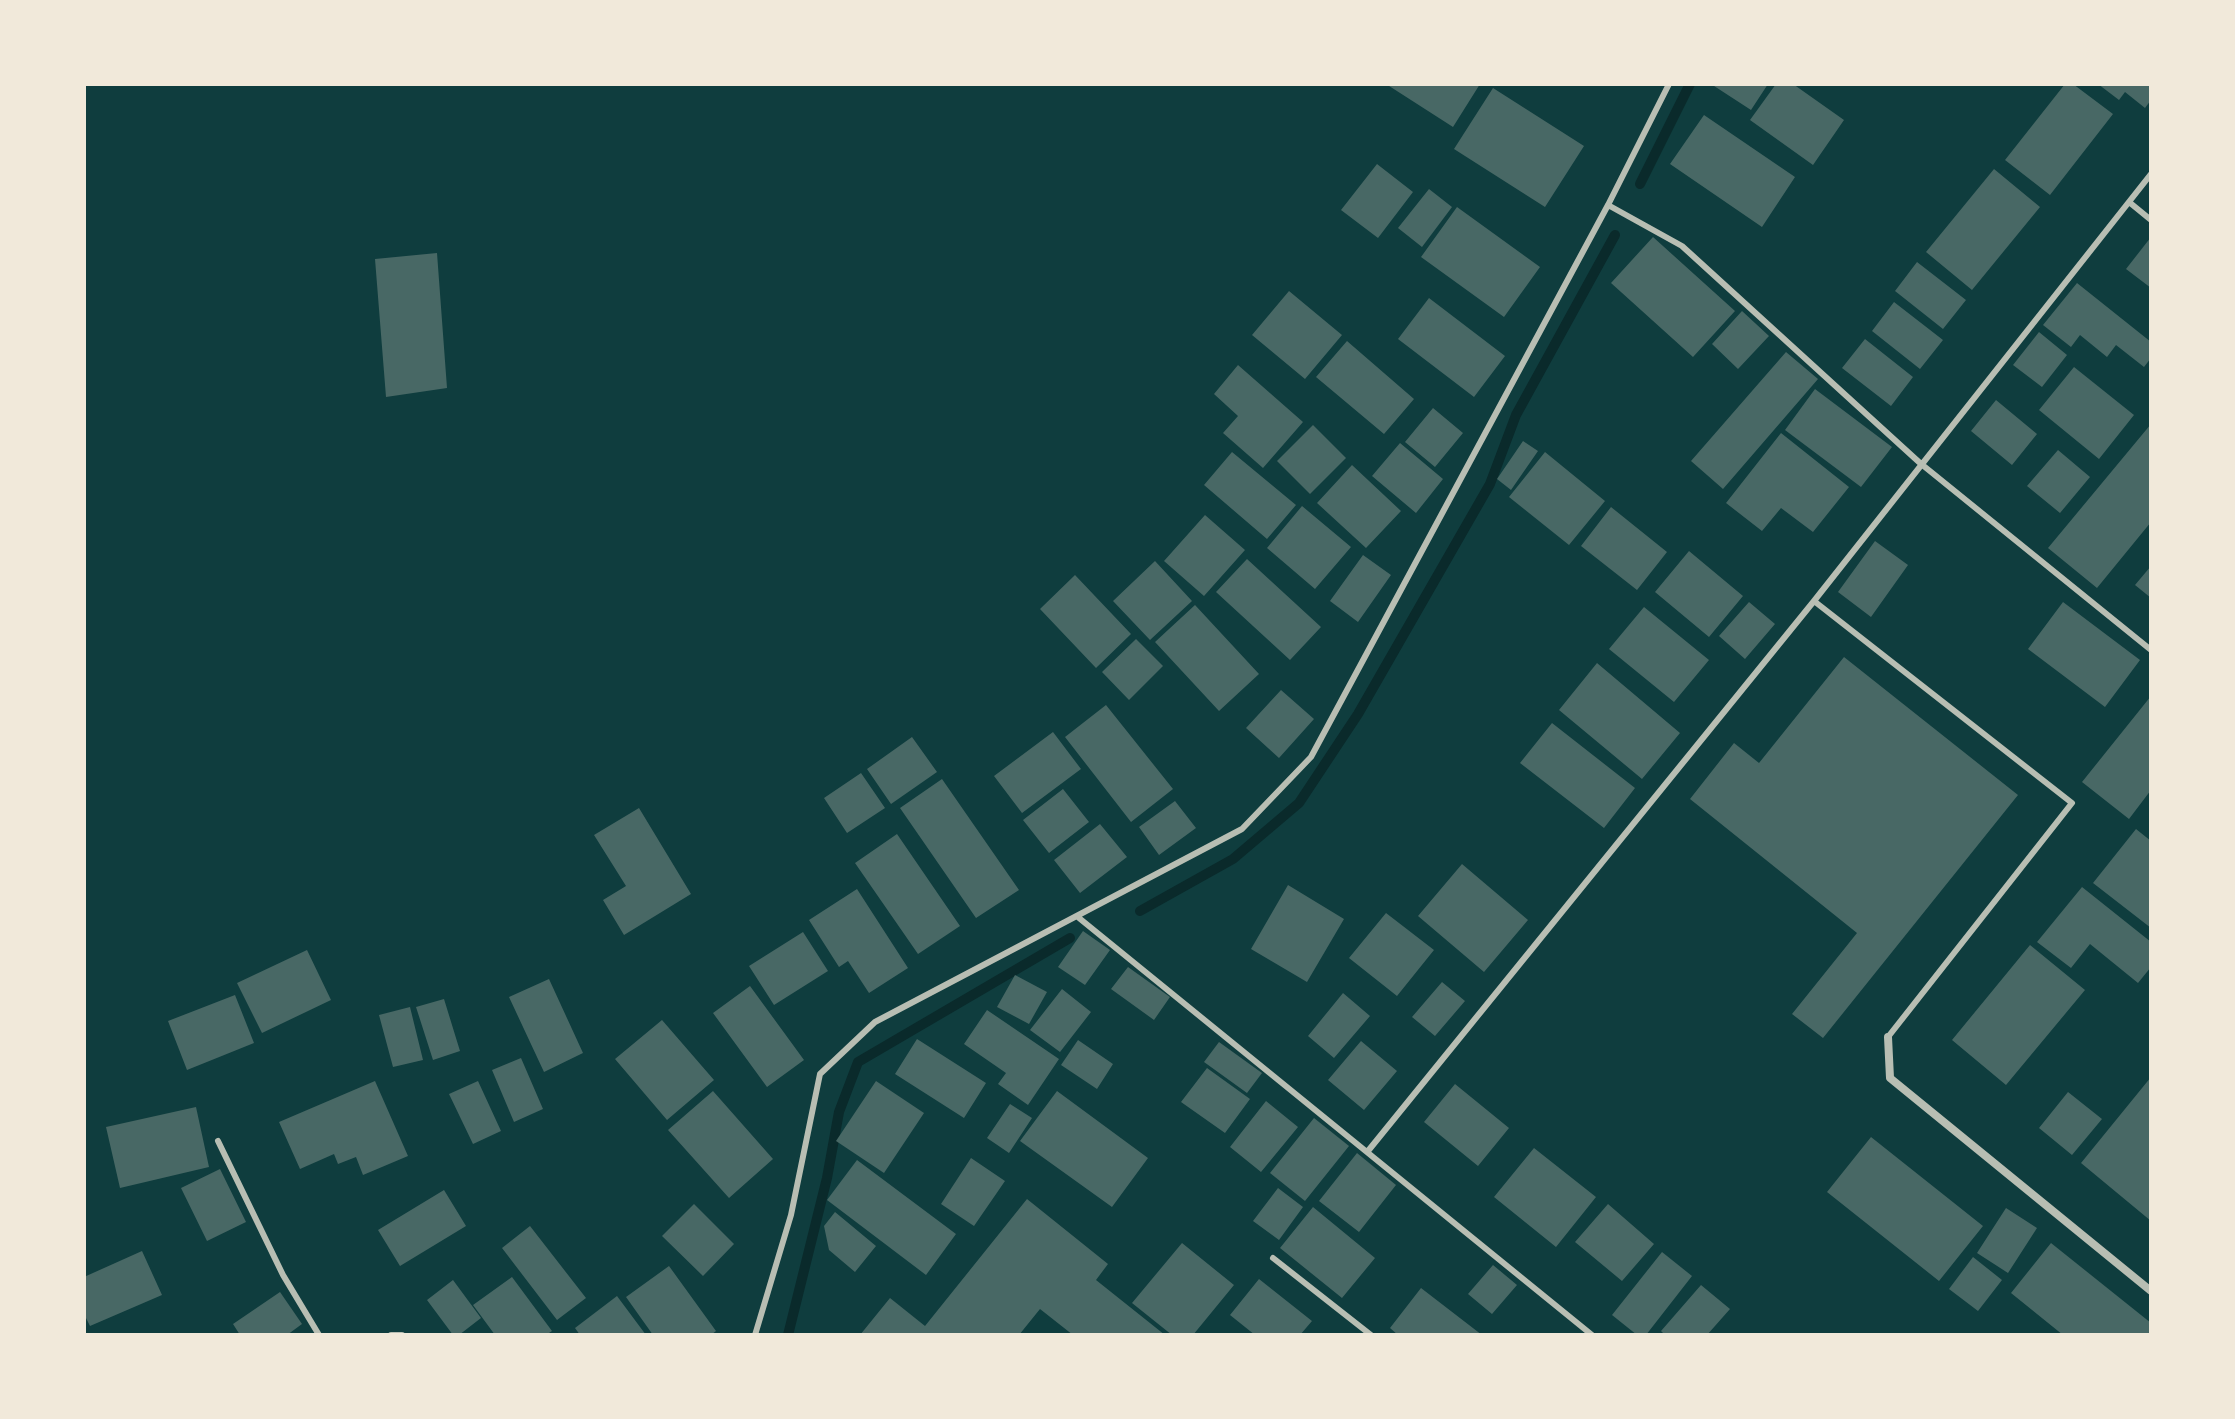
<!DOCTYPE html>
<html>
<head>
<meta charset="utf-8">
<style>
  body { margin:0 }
  #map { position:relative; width:2235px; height:1419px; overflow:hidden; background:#0f3d3e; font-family:"Fira Sans",sans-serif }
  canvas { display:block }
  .frame { position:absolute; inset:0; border:86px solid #f1e9da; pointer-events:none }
</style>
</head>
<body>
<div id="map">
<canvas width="2235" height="1419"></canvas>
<div class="frame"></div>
</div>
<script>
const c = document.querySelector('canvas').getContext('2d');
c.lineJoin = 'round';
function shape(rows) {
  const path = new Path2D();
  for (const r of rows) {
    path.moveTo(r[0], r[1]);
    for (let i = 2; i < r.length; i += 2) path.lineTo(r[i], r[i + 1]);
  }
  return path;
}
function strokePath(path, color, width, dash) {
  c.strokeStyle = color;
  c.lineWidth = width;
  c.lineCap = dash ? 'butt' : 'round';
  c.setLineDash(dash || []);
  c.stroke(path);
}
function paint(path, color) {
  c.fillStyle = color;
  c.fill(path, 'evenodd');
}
const stream = shape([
  [1640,184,1690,84],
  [1140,911,1233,859,1299,803,1358,714,1490,484,1516,415,1615,235],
  [788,1335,827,1178,839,1112,858,1062,1070,938]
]);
const building = shape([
  [1386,84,1480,84,1453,127],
  [1711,84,1768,84,1751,110],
  [1776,84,1793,84,1844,120,1813,165,1750,120],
  [2065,84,2073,84,2113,114,2050,195,2005,160],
  [2098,84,2151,84,2151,100,2145,108,2125,92,2119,100],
  [1493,88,1584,146,1545,207,1454,149],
  [1704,115,1795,177,1762,227,1670,164],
  [1377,164,1413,192,1378,238,1341,210],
  [1994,169,2040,207,1972,290,1926,252],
  [1429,189,1452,207,1422,247,1398,228],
  [1457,207,1540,267,1504,317,1421,257],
  [1653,237,1735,311,1693,357,1611,283],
  [2151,237,2151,288,2126,269],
  [437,253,447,388,386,397,375,259],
  [1917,262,1966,300,1943,329,1895,291],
  [2077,283,2151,342,2151,358,2144,367,2116,345,2107,357,2080,335,2071,347,2043,325],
  [1289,291,1342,335,1305,379,1252,335],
  [1429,298,1505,356,1474,397,1398,339],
  [1894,302,1943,340,1920,369,1872,331],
  [1742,311,1769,336,1738,369,1712,344],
  [2039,332,2067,355,2042,387,2013,365],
  [1865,339,1913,377,1891,406,1842,368],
  [1347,341,1414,399,1384,434,1316,377],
  [1786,352,1818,379,1723,489,1691,461],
  [1238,365,1303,422,1263,468,1223,433,1238,416,1214,394],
  [2074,367,2134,415,2099,459,2039,410],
  [1815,389,1892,447,1861,487,1785,430],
  [1996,400,2037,434,2012,465,1971,431],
  [1433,408,1463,433,1435,467,1405,442],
  [2151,424,2151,522,2097,588,2048,548],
  [1313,425,1346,458,1310,494,1277,461],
  [1781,433,1849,487,1813,532,1781,508,1762,531,1726,503],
  [1523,441,1538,451,1511,490,1497,479],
  [1400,443,1443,479,1416,513,1372,476],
  [2058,450,2090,477,2060,513,2027,486],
  [1232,452,1296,505,1267,539,1204,485],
  [1545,452,1605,501,1569,545,1509,497],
  [1352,465,1401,511,1366,548,1317,503],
  [1302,506,1351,547,1315,589,1267,548],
  [1611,507,1667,552,1637,590,1581,546],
  [1205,515,1245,550,1204,596,1164,561],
  [1875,541,1908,565,1871,617,1838,592],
  [1689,551,1743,596,1709,637,1655,592],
  [1363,555,1391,575,1358,622,1330,601],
  [1247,559,1321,627,1290,660,1216,592],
  [1155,561,1192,601,1150,640,1113,601],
  [2151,566,2151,598,2135,585],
  [1075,575,1131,634,1096,668,1040,609],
  [1749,602,1775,624,1745,659,1719,636],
  [2063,602,2140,660,2105,707,2028,649],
  [1195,605,1259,674,1219,711,1155,642],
  [1644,607,1709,660,1674,702,1609,649],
  [1136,639,1163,666,1129,700,1102,672],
  [1844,657,2018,795,1823,1038,1792,1014,1857,933,1690,799,1734,743,1759,763],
  [1597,663,1680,733,1642,779,1559,710],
  [1281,690,1314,719,1279,758,1246,728],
  [2151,696,2151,790,2129,819,2082,782],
  [1106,705,1173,789,1131,822,1065,737],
  [1552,723,1635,788,1604,828,1520,763],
  [1053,732,1081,769,1022,813,994,776],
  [912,737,937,772,891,804,867,769],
  [861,773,885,808,847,833,824,798],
  [942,779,1019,890,976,918,900,808],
  [1063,789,1089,822,1049,853,1023,820],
  [1175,801,1196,828,1159,855,1139,827],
  [639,808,691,894,624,935,603,900,626,886,594,835],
  [1100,824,1127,857,1080,893,1054,860],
  [2136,829,2151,841,2151,928,2093,883],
  [897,834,960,926,918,954,855,863],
  [1462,864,1528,920,1484,972,1418,916],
  [1288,885,1344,919,1307,982,1251,949],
  [2082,887,2151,942,2151,967,2138,983,2090,944,2071,968,2037,942],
  [857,889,908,968,869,993,848,961,839,967,809,920],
  [1386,913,1434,950,1397,996,1349,958],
  [1083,931,1110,950,1085,985,1058,967],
  [803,932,828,971,774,1005,749,966],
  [2030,945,2085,990,2006,1085,1952,1040],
  [307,950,331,1000,262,1033,237,983],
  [1128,967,1170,997,1154,1020,1111,989],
  [1015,975,1047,992,1029,1024,997,1007],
  [549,979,583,1053,544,1072,509,997],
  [1442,982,1465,1001,1435,1036,1412,1017],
  [750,986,804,1060,767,1087,713,1013],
  [1062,989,1091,1012,1060,1052,1030,1030],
  [1343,993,1370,1016,1334,1058,1308,1036],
  [235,995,254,1043,187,1070,168,1021],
  [444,999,460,1051,433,1060,416,1007],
  [410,1007,423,1060,393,1067,379,1015],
  [987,1010,1059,1059,1028,1105,998,1084,1006,1073,964,1044],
  [662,1020,714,1080,667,1120,615,1059],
  [917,1039,986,1083,964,1118,895,1074],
  [1078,1040,1113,1064,1097,1089,1061,1065],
  [1361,1041,1397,1071,1364,1110,1328,1080],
  [1219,1042,1262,1073,1247,1093,1204,1062],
  [521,1058,543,1109,514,1122,492,1070],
  [1207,1068,1250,1099,1225,1133,1181,1102],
  [2151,1077,2151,1221,2081,1163],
  [375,1081,408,1156,363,1175,356,1157,338,1164,334,1154,300,1169,279,1122],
  [478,1081,501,1131,473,1144,449,1094],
  [876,1081,924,1113,884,1173,836,1141],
  [1455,1084,1509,1128,1478,1166,1424,1122],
  [713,1091,773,1159,729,1198,668,1130],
  [1057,1091,1148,1158,1112,1207,1020,1141],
  [2068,1092,2102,1119,2072,1155,2039,1128],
  [1266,1101,1298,1127,1261,1172,1230,1147],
  [1010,1104,1032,1118,1009,1153,987,1138],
  [196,1107,209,1167,120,1188,106,1127],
  [1314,1118,1349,1146,1305,1201,1270,1173],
  [1871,1137,1983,1226,1939,1281,1827,1192],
  [1534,1148,1596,1197,1556,1247,1494,1197],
  [1357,1153,1396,1185,1359,1232,1319,1201],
  [971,1158,1005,1181,974,1226,941,1204],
  [857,1160,956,1234,926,1275,827,1200],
  [220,1169,246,1222,207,1241,181,1188],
  [1278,1188,1303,1207,1279,1240,1253,1221],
  [444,1190,466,1226,400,1266,378,1230],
  [1027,1199,1108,1264,1096,1280,1165,1335,1073,1335,1040,1309,1019,1335,860,1335,890,1298,925,1326],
  [694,1204,734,1244,703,1276,662,1236],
  [1608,1204,1654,1244,1622,1281,1575,1242],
  [1313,1207,1375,1258,1342,1298,1280,1248],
  [2006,1208,2037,1228,2008,1273,1977,1253],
  [835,1212,876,1246,855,1272,829,1250,824,1226],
  [530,1226,586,1298,557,1320,502,1248],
  [1182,1243,1234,1285,1193,1335,1172,1335,1132,1303],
  [2051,1243,2151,1323,2151,1335,2063,1335,2011,1293],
  [142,1251,162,1295,90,1326,84,1314,84,1277],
  [1662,1252,1692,1276,1646,1335,1637,1335,1612,1315],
  [1973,1257,2002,1280,1978,1311,1949,1289],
  [1493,1265,1517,1285,1492,1314,1468,1294],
  [669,1266,716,1331,711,1335,653,1335,626,1297],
  [512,1277,552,1331,546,1335,495,1335,473,1305],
  [1259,1279,1312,1321,1300,1335,1255,1335,1230,1315],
  [453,1280,481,1318,459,1335,453,1335,427,1300],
  [1701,1285,1730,1309,1707,1335,1665,1335,1661,1331],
  [1421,1288,1482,1335,1398,1335,1390,1328],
  [280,1292,302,1324,287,1335,240,1335,233,1324],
  [617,1296,646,1335,580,1335,575,1328]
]);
const service = shape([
  [2129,202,2151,220],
  [1608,205,1682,246,1920,463,2151,650],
  [1814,601,2072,803,1888,1037],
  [1079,918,1592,1335],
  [218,1141,283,1275,319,1335],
  [1368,1151,1814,601,2151,174],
  [1273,1258,1371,1335],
  [391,1335,402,1335],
  [755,1335,791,1215,820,1074,875,1022,1242,829,1311,757,1608,205,1669,84]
]);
const minor = shape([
  [1888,1037,1890,1078,2151,1291]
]);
strokePath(stream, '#0a2a2b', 10);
paint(building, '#486865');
strokePath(service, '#b8beb3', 6);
strokePath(minor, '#b8beb3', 8);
</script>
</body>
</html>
